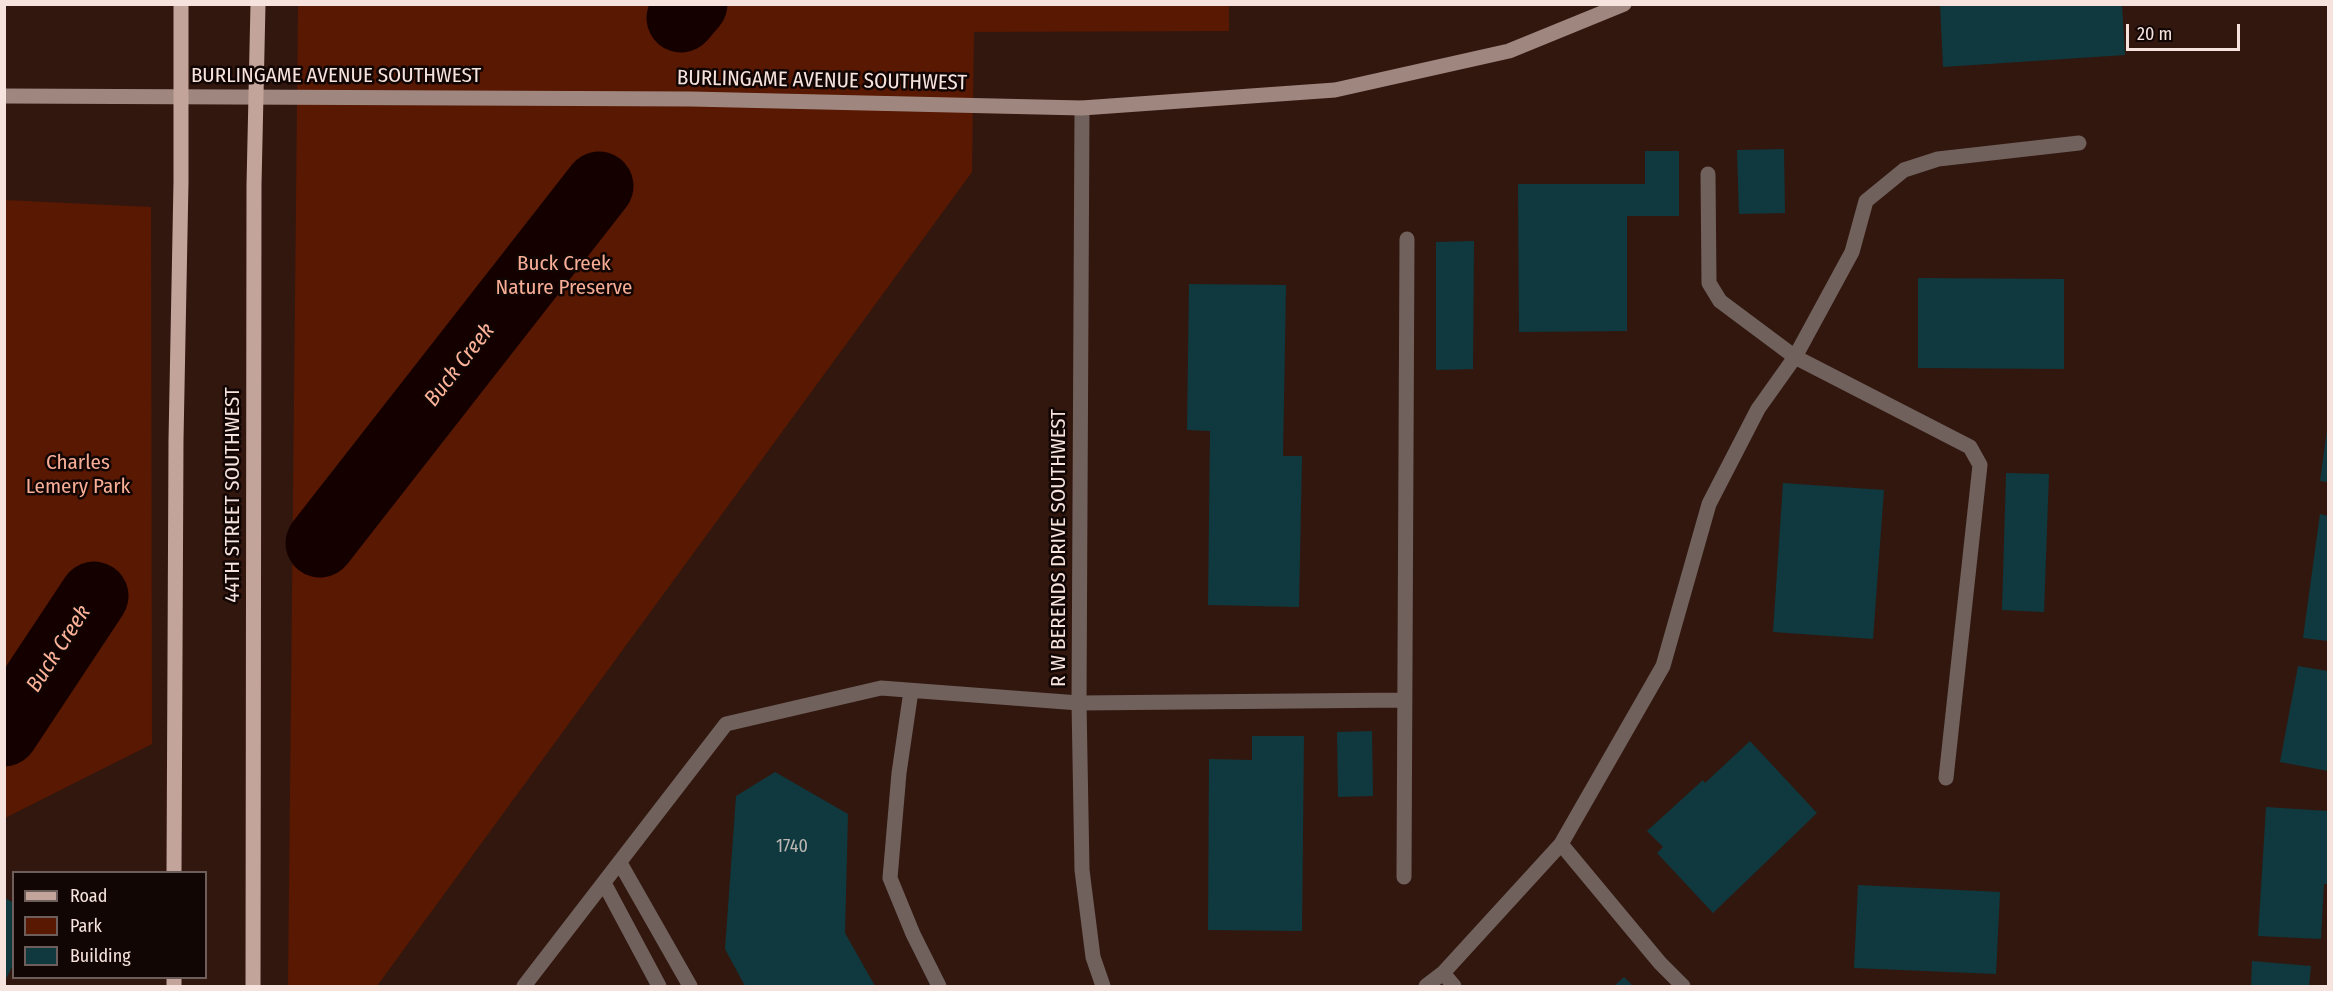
<!DOCTYPE html>
<html>
<head>
<meta charset="utf-8">
<style>
  body { margin:0 }
  #map { position:relative; width:2333px; height:991px; overflow:hidden; background:#32170f; font-family:"Fira Sans Condensed",sans-serif }
  canvas { display:block }
  .frame { position:absolute; inset:0; border:6px solid #f7e3dd; pointer-events:none }
  .legend { position:absolute; left:12px; top:871px; width:195px; height:108px; box-sizing:border-box; background:#110604; border:2px solid #6d5e5b; margin:0; padding:8px 10px; list-style:none; font-size:18px; color:#f7e3dd }
  .legend li { display:flex; align-items:center; gap:12px; height:30px }
  .legend b { width:30px; border:2px solid #6d5e5b }
  .scale { position:absolute; left:2126px; top:24px; width:114px; height:27px; box-sizing:border-box; border:3px solid #f7e3dd; border-top:0; padding-left:8px; font-size:18px; line-height:21px; white-space:nowrap; color:#f7e3dd; -webkit-text-stroke:4px #110604; paint-order:stroke }
</style>
</head>
<body>
<div id="map">
<canvas width="2333" height="991"></canvas>
<div class="frame"></div>
<ul class="legend">
<li><b style="height:8px;background:#c3a49b"></b>Road</li>
<li><b style="height:16px;background:#581802"></b>Park</li>
<li><b style="height:16px;background:#0f393e"></b>Building</li>
</ul>
<div class="scale">20 m</div>
</div>
<script>
const c = document.querySelector('canvas').getContext('2d');
c.lineJoin = 'round';
function paint(path, color) {
  c.fillStyle = color;
  c.fill(path, 'evenodd');
}
function shape(rows) {
  const path = new Path2D();
  for (const r of rows) {
    path.moveTo(r[0], r[1]);
    for (let i = 2; i < r.length; i += 2) path.lineTo(r[i], r[i + 1]);
  }
  return path;
}
function strokePath(path, color, width, dash) {
  c.strokeStyle = color;
  c.lineWidth = width;
  c.lineCap = dash ? 'butt' : 'round';
  c.setLineDash(dash || []);
  c.stroke(path);
}
function label(font, color, halo, rows, align = 'center') {
  c.font = font + ' "Fira Sans Condensed",sans-serif';
  c.lineWidth = 5;
  c.setLineDash([]);
  c.textBaseline = 'middle';
  c.strokeStyle = halo;
  c.fillStyle = color;
  for (const [text, x, y, turn = 0] of rows) {
    c.save();
    c.translate(x, y);
    c.rotate((+turn || 0) * Math.PI / 180);
    c.textAlign = isNaN(turn) ? turn : align;
    if (halo) c.strokeText(text, 0, 0);
    c.fillText(text, 0, 0);
    c.restore();
  }
}
const green = shape([
  [298,5,1229,5,1229,31,974,32,972,172,377,986,288,986],
  [5,200,151,207,152,744,5,818]
]);
const river = shape([
  [681,18,693,4],
  [320,543,599,186],
  [4,732,94,596]
]);
const building = shape([
  [1940,4,2122,4,2125,55,1943,67],
  [1784,149,1785,213,1739,214,1737,150],
  [1645,151,1679,151,1679,216,1627,216,1627,331,1519,332,1518,184,1645,184],
  [1474,241,1473,369,1436,370,1436,242],
  [1918,278,2064,279,2064,369,1918,368],
  [1189,284,1286,285,1283,456,1302,456,1299,607,1208,605,1210,431,1187,430],
  [2327,430,2328,430,2328,482,2320,481],
  [2006,473,2049,474,2044,612,2002,610],
  [1783,483,1884,490,1873,639,1773,632],
  [2320,514,2328,516,2328,641,2303,638],
  [2298,666,2328,671,2328,771,2280,762],
  [1372,731,1373,796,1338,797,1337,732],
  [1252,736,1304,736,1302,931,1208,930,1209,759,1252,760],
  [1750,741,1817,813,1713,913,1657,853,1663,847,1647,831,1703,780,1705,783],
  [775,772,848,814,845,933,875,986,745,986,725,949,736,796],
  [2266,807,2328,811,2328,884,2324,884,2321,939,2258,936],
  [1858,885,2000,892,1996,974,1854,968],
  [5,898,14,903,14,963,5,981],
  [2252,961,2311,966,2309,986,2251,986],
  [1624,977,1633,986,1614,986]
]);
const lane = shape([
  [1708,174,1709,283,1720,301,1795,357,1970,447,1980,465,1946,778],
  [911,691,899,773,890,878,913,934,939,986],
  [1561,844,1660,963,1683,986],
  [620,863,690,986],
  [1404,877,1407,239],
  [604,883,659,986],
  [1443,973,1454,986],
  [524,986,726,724,881,688,1079,703,1405,700],
  [1426,986,1443,973,1561,844,1663,666,1709,504,1758,409,1795,357,1852,252,1866,201,1904,170,1938,159,2079,143]
]);
const street = shape([
  [1082,108,1079,703,1082,870,1093,957,1103,986]
]);
const secondary = shape([
  [4,96,691,99,1082,108,1335,90,1509,51,1624,4]
]);
const primary = shape([
  [174,872,176,440,181,182,181,4],
  [174,978,174,986],
  [253,986,254,185,258,4]
]);
const numberNames = [
  ["1740",792,847]
];
const streetNames = [
  ["BURLINGAME AVENUE SOUTHWEST",336,76],
  ["BURLINGAME AVENUE SOUTHWEST",822,81,1],
  ["44TH STREET SOUTHWEST",233,495,-90],
  ["R W BERENDS DRIVE SOUTHWEST",1059,548,-90]
];
const parkNames = [
  ["Buck Creek",564,264],
  ["Nature Preserve",564,288],
  ["Charles",78,463],
  ["Lemery Park",78,487]
];
const waterNames = [
  ["Buck Creek",460,365,-52],
  ["Buck Creek",59,649,-57]
];
paint(green, '#581802');
strokePath(river, '#150000', 69);
paint(building, '#0f393e');
strokePath(lane, '#70615d', 15);
strokePath(street, '#70615d', 15);
strokePath(secondary, '#9f8780', 15);
strokePath(primary, '#c3a49b', 15);
label('18px', '#bdb8b5', null, numberNames);
label('21px', '#f7e3dd', '#110604', streetNames);
label('21px', '#f8ad96', '#110604', parkNames);
label('italic 22px', '#fdb29a', '#110604', waterNames);
</script>
</body>
</html>
